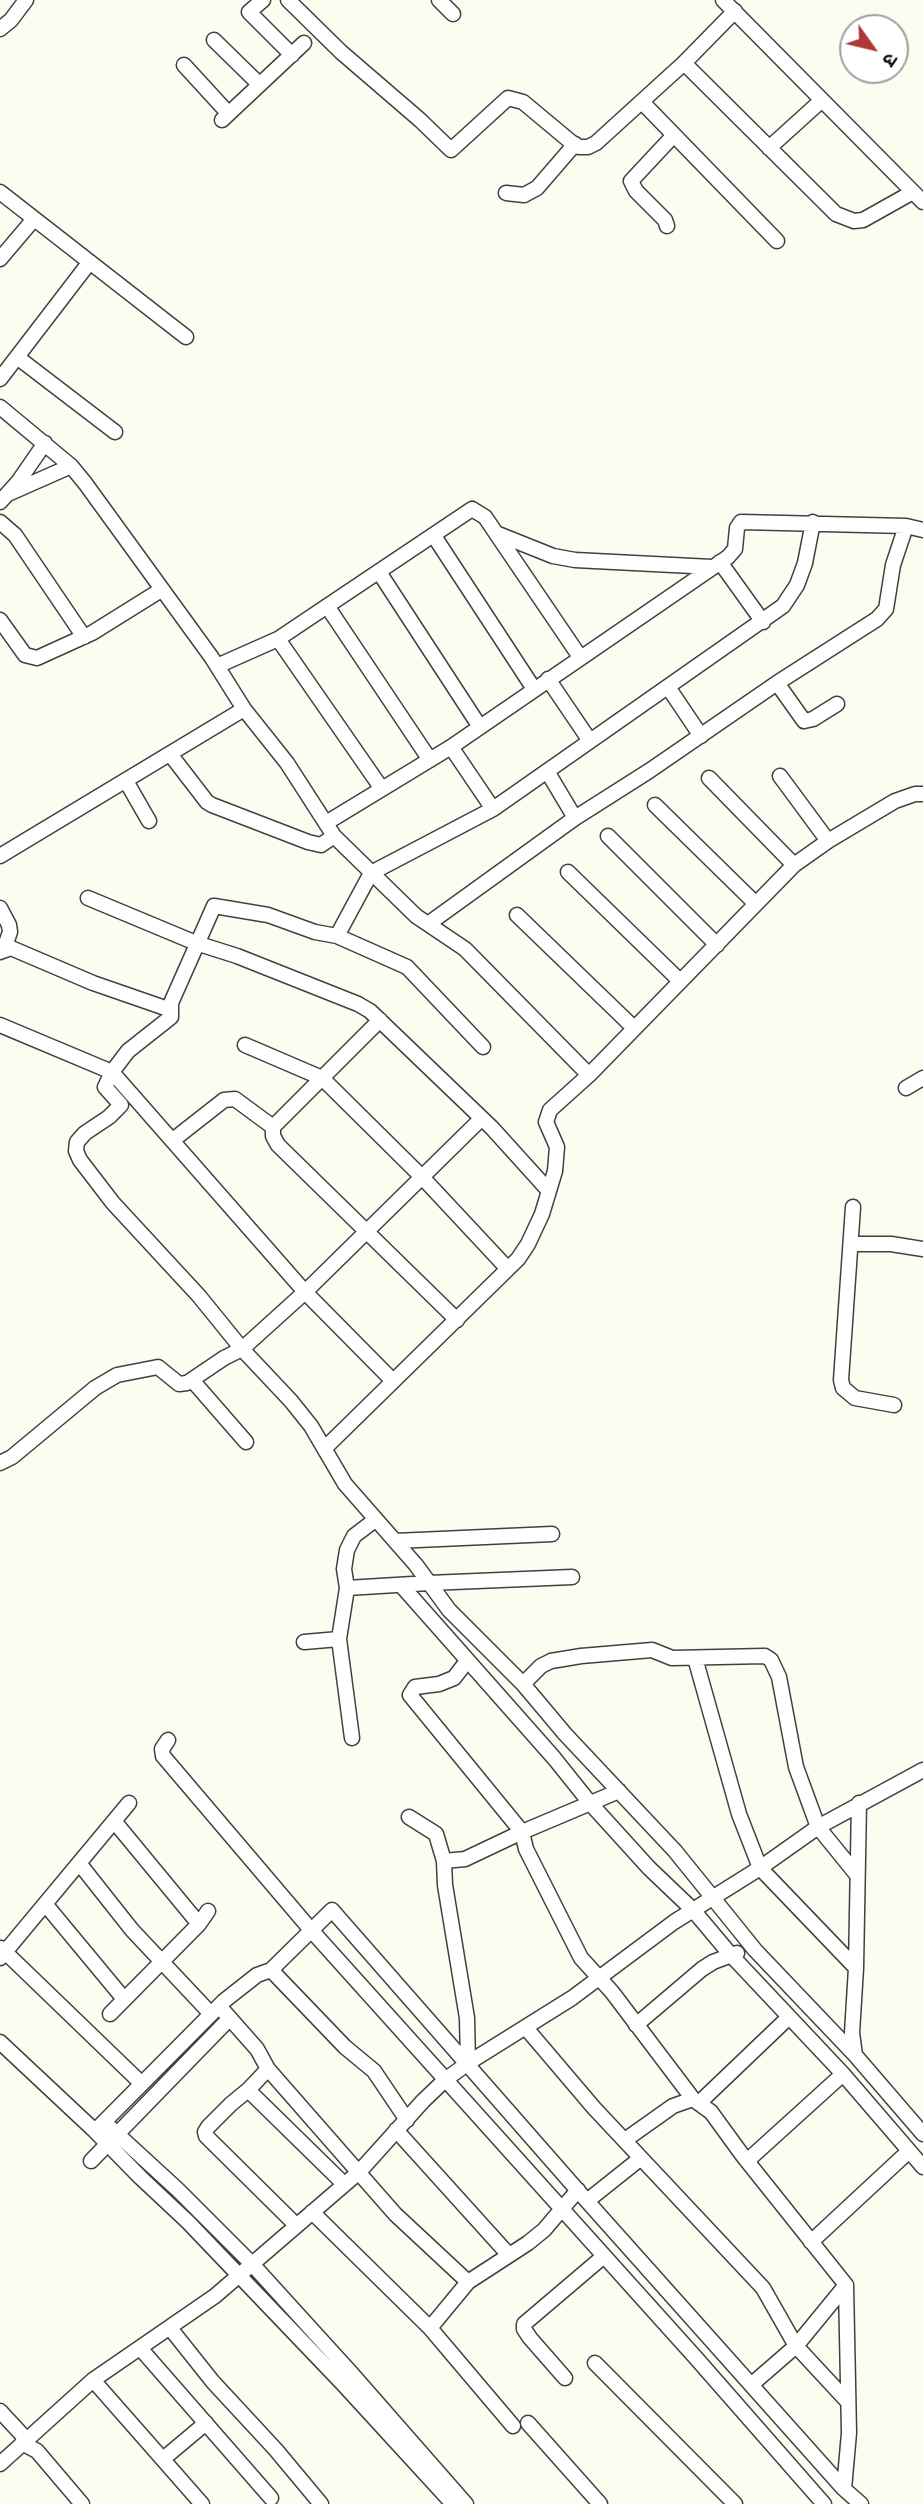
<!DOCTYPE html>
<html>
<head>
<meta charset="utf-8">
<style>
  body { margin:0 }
  #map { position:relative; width:923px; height:2504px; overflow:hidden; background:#fdfcf0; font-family:"Crimson Pro","Noto Sans Devanagari",serif }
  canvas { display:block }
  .north { position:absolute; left:839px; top:14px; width:70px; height:70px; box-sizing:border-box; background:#fff; border:2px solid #9f9f9f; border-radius:50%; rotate:124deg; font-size:19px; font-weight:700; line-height:28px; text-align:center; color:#0e0e0e }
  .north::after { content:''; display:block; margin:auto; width:24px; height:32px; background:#af3835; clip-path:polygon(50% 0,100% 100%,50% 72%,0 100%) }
</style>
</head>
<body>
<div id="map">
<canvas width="923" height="2504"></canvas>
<div class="north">उ</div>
</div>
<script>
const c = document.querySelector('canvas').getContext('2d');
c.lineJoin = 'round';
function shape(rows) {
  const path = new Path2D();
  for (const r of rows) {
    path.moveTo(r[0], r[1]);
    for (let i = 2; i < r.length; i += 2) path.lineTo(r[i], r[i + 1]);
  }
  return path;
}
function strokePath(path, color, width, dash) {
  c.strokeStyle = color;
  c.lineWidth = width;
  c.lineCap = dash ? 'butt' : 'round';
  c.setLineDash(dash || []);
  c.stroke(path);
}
const minor = shape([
  [263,0,249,12,292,55],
  [288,0,341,52,420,120,451,150,508,98,523,102,571,142,579,147,588,147,596,143,684,63,735,11],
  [439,0,453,14],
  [723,0,923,202],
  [0,29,11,20,26,0],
  [214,40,259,84],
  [684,63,836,214,854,221,863,220,913,192],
  [184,65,228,113],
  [642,102,777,241],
  [222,120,304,43],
  [769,148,822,100],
  [0,192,186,337],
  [506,193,524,195,537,188,575,144],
  [667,226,665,220,636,191,631,181,674,135],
  [0,259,34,219],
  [17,357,115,432],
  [0,379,89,263],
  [0,407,71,466,85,483,212,658,244,709,0,856],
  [10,493,71,466],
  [0,502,18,482,45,443],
  [0,522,15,535,84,637],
  [498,534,553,556,575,560,712,567],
  [434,536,534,689],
  [720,562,763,622],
  [379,572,480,727],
  [327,606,430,760],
  [0,620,25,655,37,658,92,633,161,590],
  [278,639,382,789],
  [217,666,278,639,472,509,485,517,580,657],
  [548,679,590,741],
  [777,683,804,721,813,719,837,704],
  [668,687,701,736],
  [244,709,287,763,334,836,416,916,465,949,589,1075],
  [451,747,493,809],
  [170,754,207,802,212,805,308,842,321,845,334,836],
  [547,771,575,818],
  [780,776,828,841],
  [709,778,794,865],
  [126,781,149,821],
  [655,805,756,904],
  [326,823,451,747,728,557,735,549,737,528,741,522,906,526,923,530],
  [608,836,717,945],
  [568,872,680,981],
  [88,898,196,943,237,956,358,1004,370,1011,492,1128,549,1191],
  [0,908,9,925,10,932,4,949],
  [517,915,634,1028],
  [428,924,575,818,649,771,777,683,877,619,886,609,893,565,906,526],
  [337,936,407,967,483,1047],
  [0,952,11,948,93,983,171,1010],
  [380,1020,273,1127,273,1136,278,1145,457,1320],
  [0,1025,112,1072,105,1087,121,1105,109,1117,85,1133,77,1142,76,1151,80,1160,113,1203,199,1296,242,1349,291,1401,311,1426,345,1484,416,1565,449,1610,523,1684,565,1734,675,1851,755,1950,855,2055,923,2134],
  [245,1045,322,1078,422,1177,507,1268],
  [906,1088,923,1078],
  [173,1140,224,1100,235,1099,273,1127],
  [853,1207,841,1380,843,1388,855,1398,894,1405],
  [851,1244,891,1244,923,1249],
  [192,1380,246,1442],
  [392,1380,305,1292,481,1119],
  [325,1448,518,1259,528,1244,542,1214,555,1171,557,1147,546,1122,550,1110,589,1075,794,865,828,841,895,801,915,794,923,794],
  [0,1463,12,1457,95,1388,117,1375,158,1367,179,1384,187,1383,224,1358,242,1349,305,1292,112,1072,128,1051,171,1017,171,1003,214,906,268,915,315,932,337,936,371,873,493,809,783,606,797,585,805,563,813,522],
  [395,1541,552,1534],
  [401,1585,554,1758,590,1803,649,1868,693,1910,730,1954,843,2074,923,2167],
  [347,1588,429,1583,572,1577],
  [339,1639,352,1738],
  [304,1642,339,1639,347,1588,344,1569,347,1550,354,1536,375,1520],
  [695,1658,739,1814,760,1868,856,1968,852,2033,855,2055],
  [467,1661,454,1678,439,1684,415,1687,410,1695,522,1832,619,1791],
  [523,1684,541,1666,551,1661,581,1656,652,1650,672,1658,765,1656,771,1660,779,1677,796,1767,818,1827,857,1875],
  [168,1740,162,1749,163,1756,311,1930,696,2358,824,2504],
  [409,1817,436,1834,444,1861],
  [114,1821,199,1924],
  [79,1863,132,1930,211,2014],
  [46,1905,124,1999],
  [1,1948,141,2083],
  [0,1958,129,1803],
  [856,1968,859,1803],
  [271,1970,345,2047,374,2071,407,2120],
  [219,2006,257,2049,268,2069,395,2214,468,2282],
  [110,2014,199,1924,208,1911],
  [636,2025,702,1969,713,1962,737,1953],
  [526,2028,594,2108,763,2288,796,2346,848,2402],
  [0,2042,95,2131,224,2001,257,1975,271,1970,332,1910,587,2201,844,2489,861,2504],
  [468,2063,467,2018,445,1885,444,1861,465,1859,522,1832,526,1849,581,1958,612,1992,693,2099,711,2112,743,2156,846,2285,849,2433,844,2489],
  [248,2090,268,2069],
  [699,2103,789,2017],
  [104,2122,178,2190,252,2264,352,2374,466,2504],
  [396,2130,508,2254],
  [95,2131,140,2177,188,2222,343,2384,453,2504],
  [625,2140,673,2106,693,2099],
  [91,2161,230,2018],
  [747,2161,843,2074],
  [587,2201,641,2158],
  [312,2212,430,2328,468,2282,528,2243,544,2230,578,2190],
  [296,2225,206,2136,205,2132,208,2127,231,2104,248,2090,343,2183],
  [811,2242,909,2151],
  [170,2328,213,2382,276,2450,321,2504],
  [430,2328,513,2426],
  [140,2348,271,2498],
  [595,2363,735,2504],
  [565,2378,530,2338,524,2329,524,2324,604,2256],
  [93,2380,202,2504],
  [751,2385,796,2346,846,2285],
  [0,2411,26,2439],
  [528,2423,600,2504],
  [22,2443,37,2451,82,2504],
  [163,2459,206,2423],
  [0,2464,93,2380,215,2296,359,2172,423,2101,445,2080,468,2063,572,1998,674,1922,760,1868,818,1827,923,1770]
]);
strokePath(minor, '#414141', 17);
strokePath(minor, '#fff', 14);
</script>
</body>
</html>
